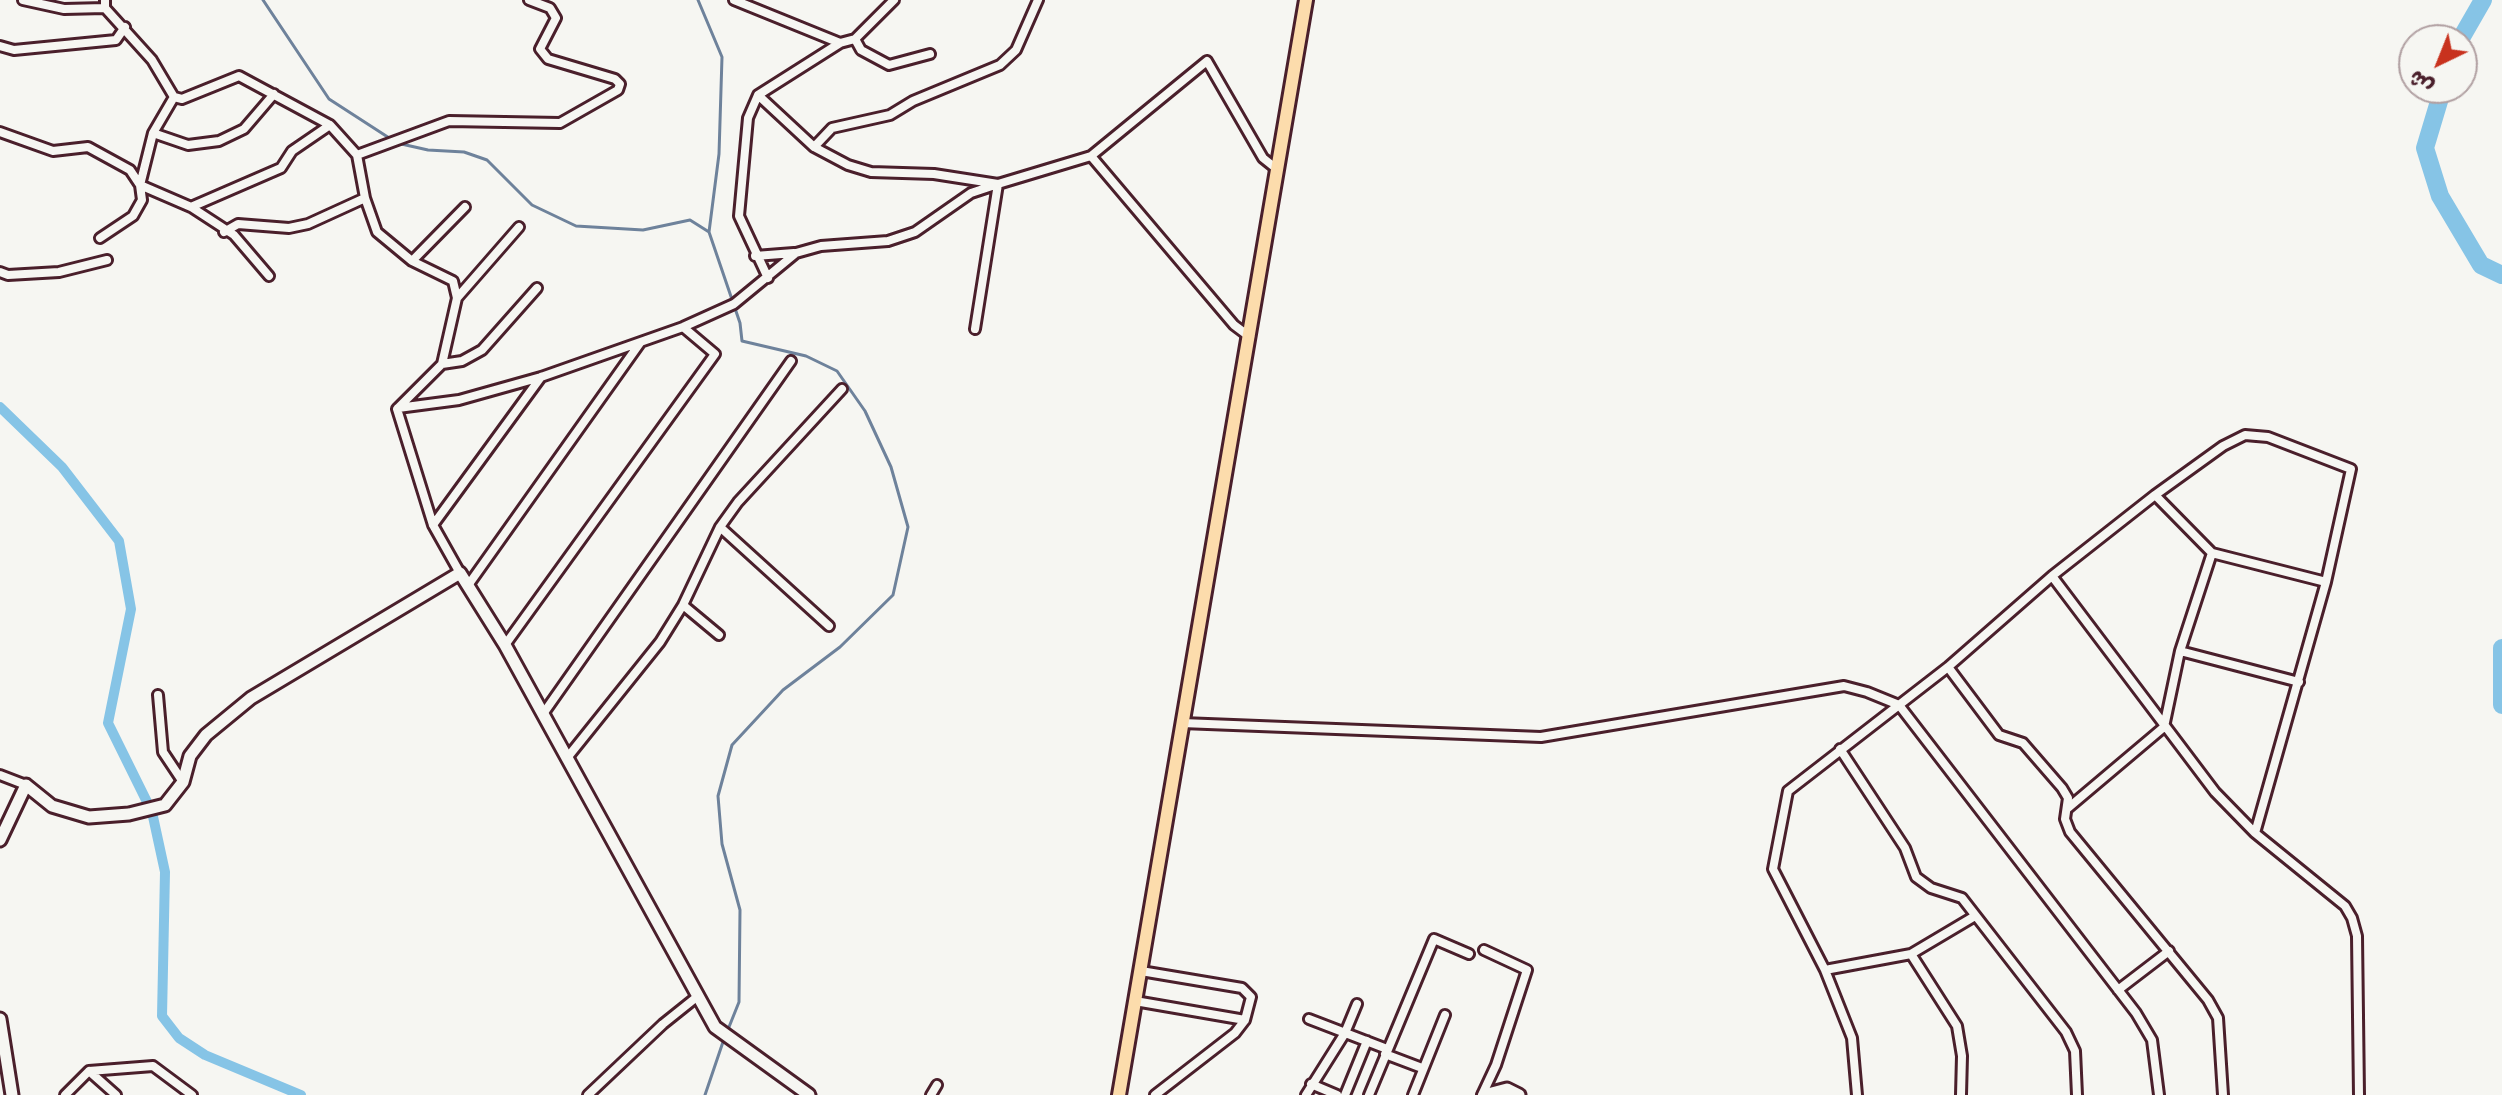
<!DOCTYPE html>
<html>
<head>
<meta charset="utf-8">
<style>
  body { margin:0 }
  #map { position:relative; width:2502px; height:1095px; overflow:hidden; background:#f6f6f2; font-family:Dekko,"Playpen Sans Arabic",sans-serif }
  canvas { display:block }
  .north { position:absolute; left:2398px; top:24px; width:80px; height:80px; box-sizing:border-box; background:#f6f6f2; border:2px solid #b1a0a2; border-radius:50%; rotate:223deg; font-size:22px; font-weight:700; line-height:32px; text-align:center; color:#4a1f2b }
  .north::after { content:''; display:block; margin:auto; width:28px; height:36px; background:#c8321e; clip-path:polygon(50% 0,100% 100%,50% 72%,0 100%) }
</style>
</head>
<body>
<div id="map">
<canvas width="2502" height="1095"></canvas>
<div class="north">ش</div>
</div>
<script>
const c = document.querySelector('canvas').getContext('2d');
c.lineJoin = 'round';
function shape(rows) {
  const path = new Path2D();
  for (const r of rows) {
    path.moveTo(r[0], r[1]);
    for (let i = 2; i < r.length; i += 2) path.lineTo(r[i], r[i + 1]);
  }
  return path;
}
function strokePath(path, color, width, dash) {
  c.strokeStyle = color;
  c.lineWidth = width;
  c.lineCap = dash ? 'butt' : 'round';
  c.setLineDash(dash || []);
  c.stroke(path);
}
const stream = shape([
  [263,0,329,99,397,143,428,150,464,152,487,160,532,205,576,226,643,230,690,220,709,232],
  [698,0,722,57,719,154,709,232,740,323,742,341,806,356,837,371,865,411,891,467,908,527,893,595,840,647,783,690,732,745,718,796,722,844,740,910,739,1002,727,1032],
  [705,1095,724,1039]
]);
const canal = shape([
  [0,407,62,467,119,541,131,609,108,723,152,812,165,872,162,1016,179,1038,205,1055,301,1095]
]);
const river = shape([
  [2460,40,2483,0],
  [2443,88,2425,148,2440,196,2481,265,2502,275],
  [2502,648,2502,705]
]);
const street = shape([
  [23,0,64,9,105,8],
  [105,0,105,8,152,60,174,97,182,99,239,76,330,125,357,155,365,198,377,232,412,261,453,281,457,298,442,364,397,409,433,525,460,573],
  [734,0,840,43],
  [894,0,855,39,861,50,889,65,930,54],
  [0,46,14,50,116,40,125,27],
  [758,95,814,147,848,165,871,172,934,174,998,184,1091,156,1207,61,1263,158,1278,170],
  [174,97,153,133,140,185,191,207,234,235,269,276],
  [0,132,53,151,88,147,130,170,140,185,142,200,133,216,100,238],
  [153,133,188,145,219,141,244,129,274,94],
  [814,147,832,128,890,115,913,101,1000,65,1016,50,1038,0],
  [357,155,449,121,560,123,618,90,620,84,615,79,548,59,540,49,556,18,550,8,529,0],
  [1091,156,1234,325,1250,337],
  [191,207,281,168,292,151,330,125],
  [224,232,238,224,289,228,308,224,365,198],
  [755,256,794,253],
  [412,261,465,207],
  [0,272,8,275,59,272,107,260],
  [768,278,739,216,748,118,758,95,840,43,855,39],
  [457,298,519,227],
  [442,364,462,361,482,350,537,288],
  [398,408,459,400,541,377,683,327,734,304,796,253,821,246,888,241,915,232,971,193,998,184,975,329],
  [2155,495,2212,553,2326,582],
  [433,525,541,377],
  [720,527,829,626],
  [2052,576,2215,792,2255,833],
  [469,584,640,343],
  [683,605,719,635],
  [505,645,715,354,683,327],
  [2180,651,2299,682],
  [1948,667,1999,735,2023,743,2062,788,2068,798,2065,819,2070,832,2208,1000,2218,1018,2223,1095],
  [158,695,163,752,183,782],
  [543,714,791,361],
  [1182,723,1541,737,1844,686,1867,692,1899,705,2136,1013,2152,1040,2159,1095],
  [1840,749,1905,848,1916,877,1931,888,1962,898,2066,1032,2075,1051,2077,1095],
  [567,758,660,642,683,605,720,527,738,502,842,389],
  [0,775,26,785],
  [2068,808,2164,727,2180,651,2212,553],
  [1911,954,1957,1026,1962,1056,1961,1095],
  [1825,970,1911,954,1975,916],
  [1141,971,1242,988,1251,997,1245,1020,1235,1033,1155,1095],
  [2118,990,2169,951],
  [1135,1001,1245,1020],
  [1309,1019,1387,1049],
  [1385,1054,1422,1068],
  [89,1071,116,1095],
  [1311,1084,1337,1095],
  [65,1095,89,1071,153,1066,192,1095],
  [588,1095,663,1024,698,996],
  [931,1095,937,1085],
  [1306,1095,1345,1033,1357,1004],
  [1345,1095,1367,1041],
  [1369,1095,1434,939,1469,954],
  [1413,1095,1445,1015],
  [1482,1095,1496,1065,1527,970,1484,950],
  [1857,1095,1852,1038,1825,970,1773,869,1788,791,1948,667,2052,576,2155,495,2223,446,2245,435,2268,437,2351,469,2326,582,2255,833,2345,906,2352,918,2357,936,2359,1095]
]);
const secondary = shape([
  [0,840,26,785,52,806,89,817,129,814,165,805,183,782,190,756,206,735,251,698,460,573,505,645,715,1027,809,1095],
  [0,1019,12,1095],
  [1484,1095,1507,1089,1519,1095]
]);
const primary = shape([
  [1119,1095,1306,0]
]);
strokePath(stream, '#6e829b', 3);
strokePath(canal, '#86c4e6', 10);
strokePath(river, '#86c4e6', 18);
strokePath(street, '#4a1f2b', 14);
strokePath(secondary, '#4a1f2b', 17);
strokePath(primary, '#4a1f2b', 18);
strokePath(street, '#f6f6f2', 8);
strokePath(secondary, '#f6f6f2', 11);
strokePath(primary, '#fcdcac', 12);
</script>
</body>
</html>
